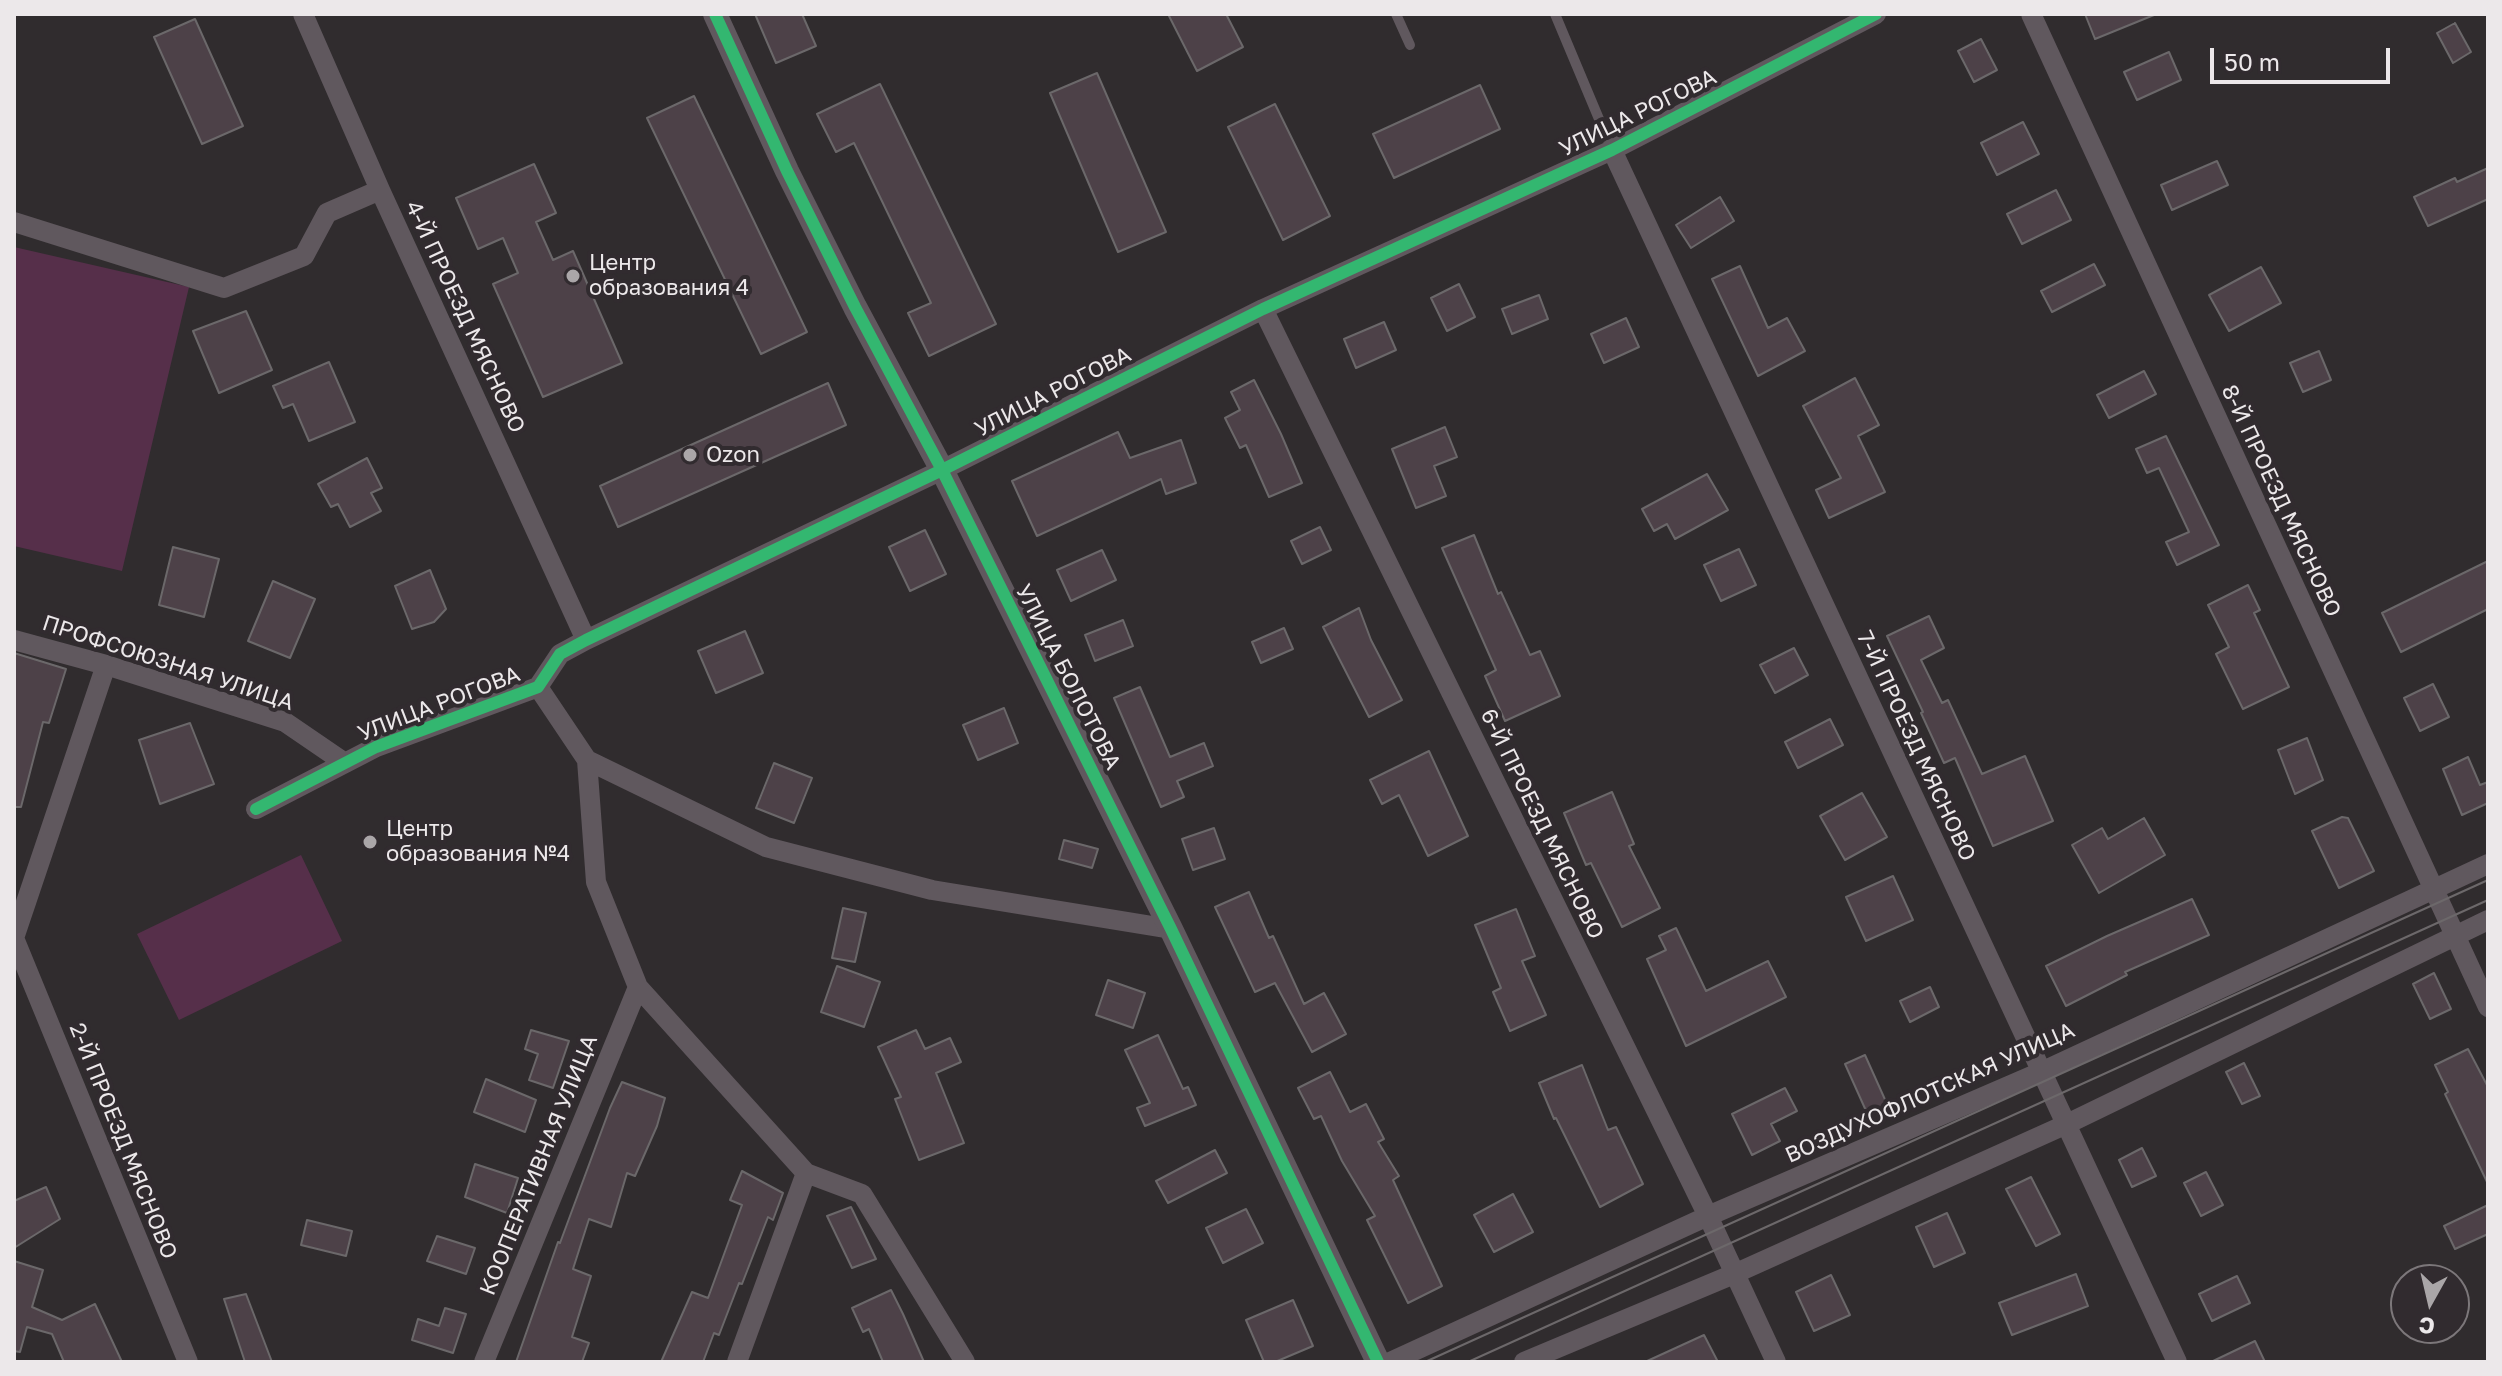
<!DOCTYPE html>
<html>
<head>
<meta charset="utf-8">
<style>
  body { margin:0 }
  #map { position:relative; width:2502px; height:1376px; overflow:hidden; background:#302c2e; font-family:"Golos Text",sans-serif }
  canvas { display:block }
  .frame { position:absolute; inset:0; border:16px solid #ece8ea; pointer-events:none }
  .north { position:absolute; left:2390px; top:1264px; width:80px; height:80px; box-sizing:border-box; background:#312b2f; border:2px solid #7c777a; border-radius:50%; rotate:188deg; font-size:22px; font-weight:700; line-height:32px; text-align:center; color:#ece8ea }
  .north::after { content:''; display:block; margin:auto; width:28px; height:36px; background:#aaa6a8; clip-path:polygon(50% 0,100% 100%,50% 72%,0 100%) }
  .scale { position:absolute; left:2210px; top:48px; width:180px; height:36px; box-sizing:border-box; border:4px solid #ece8ea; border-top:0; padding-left:10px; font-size:24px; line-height:28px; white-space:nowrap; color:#ece8ea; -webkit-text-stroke:6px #312b2f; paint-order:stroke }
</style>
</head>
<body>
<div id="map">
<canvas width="2502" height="1376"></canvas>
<div class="frame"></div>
<div class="north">С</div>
<div class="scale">50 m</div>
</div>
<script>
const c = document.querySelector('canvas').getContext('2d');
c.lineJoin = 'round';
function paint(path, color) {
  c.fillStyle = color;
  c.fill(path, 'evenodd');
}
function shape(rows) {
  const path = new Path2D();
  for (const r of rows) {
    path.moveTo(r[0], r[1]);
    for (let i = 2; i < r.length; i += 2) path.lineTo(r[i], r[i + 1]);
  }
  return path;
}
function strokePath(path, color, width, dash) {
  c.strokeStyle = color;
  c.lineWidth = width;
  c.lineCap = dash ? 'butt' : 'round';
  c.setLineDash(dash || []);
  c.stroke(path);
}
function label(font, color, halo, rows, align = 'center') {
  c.font = font + ' "Golos Text",sans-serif';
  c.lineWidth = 8;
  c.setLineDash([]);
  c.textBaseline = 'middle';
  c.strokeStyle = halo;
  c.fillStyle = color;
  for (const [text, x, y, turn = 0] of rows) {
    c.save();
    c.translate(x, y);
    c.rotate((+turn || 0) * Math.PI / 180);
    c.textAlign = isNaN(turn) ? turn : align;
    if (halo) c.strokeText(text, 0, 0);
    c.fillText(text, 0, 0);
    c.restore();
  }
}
const green = shape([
  [14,247,189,287,122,571,14,546],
  [301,855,342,941,179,1020,137,934]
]);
const building = shape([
  [755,14,802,14,816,46,776,63,755,14],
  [1168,14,1226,14,1243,47,1197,71,1168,14],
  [2085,14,2154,14,2154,15,2095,39,2085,14],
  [195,19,243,126,202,144,154,37,195,19],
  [2455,23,2471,52,2453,63,2437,33,2455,23],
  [1981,39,1997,70,1974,82,1958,51,1981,39],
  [2169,52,2181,80,2137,100,2124,72,2169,52],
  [1097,73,1166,232,1118,252,1050,93,1097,73],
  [880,84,996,324,929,356,908,313,931,303,854,143,836,152,817,114,880,84],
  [1480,85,1500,129,1394,178,1373,134,1480,85],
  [694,96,807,332,761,354,647,118,694,96],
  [1275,104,1330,216,1283,240,1228,127,1275,104],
  [2023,122,2039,154,1997,175,1981,143,2023,122],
  [2217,161,2228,185,2172,210,2161,185,2217,161],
  [534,164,556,213,536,222,553,260,573,251,622,363,543,397,493,284,518,273,503,238,478,249,456,198,534,164],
  [2488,168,2488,199,2428,226,2414,197,2455,178,2457,182,2488,168],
  [2056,190,2071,220,2022,244,2007,214,2056,190],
  [1720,197,1734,221,1691,248,1676,225,1720,197],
  [2094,264,2105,285,2052,312,2041,291,2094,264],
  [1740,266,1768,328,1787,318,1805,351,1758,376,1712,279,1740,266],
  [2261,267,2281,303,2229,331,2209,295,2261,267],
  [1459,284,1475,317,1447,331,1431,298,1459,284],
  [1539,295,1548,319,1512,334,1502,309,1539,295],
  [246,311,272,370,219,393,193,331,246,311],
  [1626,318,1639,347,1604,363,1591,334,1626,318],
  [1384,322,1396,350,1356,368,1344,339,1384,322],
  [2319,351,2331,380,2303,392,2290,363,2319,351],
  [329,362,355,422,309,441,293,404,283,408,273,386,329,362],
  [2144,371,2156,394,2109,418,2097,395,2144,371],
  [1855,378,1879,425,1858,436,1885,492,1829,518,1816,490,1841,478,1803,406,1855,378],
  [1254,380,1281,434,1302,483,1269,497,1246,445,1240,448,1225,418,1240,410,1231,392,1254,380],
  [828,383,846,425,618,527,600,486,828,383],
  [1445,427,1457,457,1434,466,1446,496,1416,508,1392,449,1445,427],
  [1118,432,1130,458,1181,440,1196,483,1166,494,1161,479,1037,536,1012,481,1118,432],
  [2166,436,2219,545,2177,565,2166,542,2189,532,2159,468,2147,473,2136,449,2166,436],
  [367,458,382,488,371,493,381,511,350,527,338,504,331,507,318,484,367,458],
  [1707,474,1728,510,1675,539,1667,524,1654,531,1642,509,1707,474],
  [1320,527,1331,550,1302,564,1291,541,1320,527],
  [925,530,946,574,910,591,889,547,925,530],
  [1474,535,1498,594,1501,592,1530,655,1540,651,1560,696,1505,721,1485,676,1496,670,1442,548,1474,535],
  [173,547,219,559,204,617,159,605,173,547],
  [1739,549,1756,585,1721,601,1704,565,1739,549],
  [1102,550,1116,580,1071,601,1057,570,1102,550],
  [2488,561,2488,609,2401,652,2382,613,2488,561],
  [430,570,446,609,434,622,412,629,395,586,430,570],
  [273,581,315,599,290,658,248,641,273,581],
  [2248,585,2260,610,2254,613,2289,687,2243,709,2216,654,2229,647,2208,605,2248,585],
  [1359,608,1371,640,1402,700,1369,717,1323,627,1359,608],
  [1929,616,1944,648,1921,660,1942,703,1948,700,1982,774,2025,756,2053,821,1993,846,1955,758,1944,763,1921,713,1923,712,1887,636,1929,616],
  [1123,620,1133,646,1095,661,1085,635,1123,620],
  [1284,628,1293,649,1261,663,1252,642,1284,628],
  [745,631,763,673,716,693,698,651,745,631],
  [1794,648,1808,675,1775,693,1760,665,1794,648],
  [14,653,66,669,49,723,43,722,21,807,14,807,14,653],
  [2433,684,2449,717,2420,731,2404,698,2433,684],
  [1140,687,1170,757,1204,743,1213,766,1177,781,1184,797,1161,807,1114,698,1140,687],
  [1004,708,1018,743,978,760,963,725,1004,708],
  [1830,719,1843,745,1798,768,1785,742,1830,719],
  [190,723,214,784,160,804,139,740,190,723],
  [2307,738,2323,780,2295,794,2278,750,2307,738],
  [1429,751,1468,836,1428,856,1399,795,1382,804,1370,780,1429,751],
  [2468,757,2480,785,2488,782,2488,803,2462,815,2443,769,2468,757],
  [774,763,812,778,794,823,756,808,774,763],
  [1612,792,1634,844,1629,846,1660,908,1622,927,1591,863,1586,865,1564,813,1612,792],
  [1862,793,1887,837,1845,860,1820,816,1862,793],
  [2342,817,2348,818,2374,871,2339,888,2312,831,2342,817],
  [2144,818,2165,855,2099,893,2072,845,2102,828,2108,839,2144,818],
  [1214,828,1225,859,1193,870,1182,839,1214,828],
  [1064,840,1098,849,1092,868,1059,859,1064,840],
  [1893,876,1913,920,1866,941,1846,897,1893,876],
  [1249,892,1269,938,1273,936,1304,1004,1324,993,1346,1034,1312,1052,1275,983,1255,992,1215,907,1249,892],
  [2192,899,2209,935,2125,972,2127,975,2066,1006,2046,966,2107,936,2192,899],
  [843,908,866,913,855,962,832,958,843,908],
  [1516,909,1535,956,1522,961,1546,1015,1510,1031,1493,992,1501,988,1475,925,1516,909],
  [1676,928,1706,991,1768,961,1786,997,1686,1046,1647,959,1666,950,1659,936,1676,928],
  [837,966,880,982,864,1027,821,1012,837,966],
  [2434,973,2451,1009,2430,1019,2413,984,2434,973],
  [1108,980,1145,993,1133,1028,1096,1015,1108,980],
  [1930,987,1939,1007,1910,1022,1900,1001,1930,987],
  [531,1030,569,1041,553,1088,529,1080,538,1054,525,1049,531,1030],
  [916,1030,925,1049,950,1038,961,1062,936,1073,964,1143,919,1160,895,1099,901,1097,878,1047,916,1030],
  [1158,1035,1183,1089,1188,1087,1196,1105,1145,1126,1137,1108,1150,1103,1125,1050,1158,1035],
  [2468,1049,2488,1087,2488,1184,2445,1094,2448,1092,2435,1065,2468,1049],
  [1865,1055,1887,1104,1867,1113,1845,1064,1865,1055],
  [2244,1063,2260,1096,2242,1104,2226,1072,2244,1063],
  [1582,1065,1608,1130,1616,1127,1643,1184,1600,1207,1556,1118,1554,1119,1539,1083,1582,1065],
  [1330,1072,1350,1112,1366,1104,1384,1139,1378,1142,1399,1176,1393,1180,1442,1286,1408,1303,1367,1220,1375,1216,1342,1161,1321,1116,1314,1119,1298,1088,1330,1072],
  [486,1079,536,1100,525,1132,474,1112,486,1079],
  [622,1082,665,1098,657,1126,635,1176,627,1173,611,1227,589,1219,573,1269,591,1276,572,1337,589,1343,582,1362,516,1362,558,1242,560,1243,610,1108,622,1082],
  [1785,1088,1797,1111,1771,1124,1780,1141,1752,1155,1732,1114,1785,1088],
  [2142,1148,2156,1176,2132,1187,2119,1160,2142,1148],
  [1215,1150,1227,1173,1168,1203,1156,1181,1215,1150],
  [475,1164,518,1178,507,1213,465,1197,475,1164],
  [742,1171,783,1193,773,1220,768,1217,742,1284,739,1283,719,1335,714,1333,703,1362,661,1362,692,1292,708,1298,742,1205,730,1200,742,1171],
  [2206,1172,2223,1205,2201,1216,2184,1183,2206,1172],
  [2031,1177,2060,1234,2036,1246,2006,1189,2031,1177],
  [46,1187,60,1219,14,1248,14,1201,46,1187],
  [1513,1194,1533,1232,1494,1252,1474,1215,1513,1194],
  [2488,1205,2488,1234,2455,1249,2444,1226,2488,1205],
  [851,1207,876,1259,852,1268,827,1216,851,1207],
  [1246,1209,1263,1243,1223,1263,1206,1228,1246,1209],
  [1947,1213,1965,1253,1934,1267,1916,1227,1947,1213],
  [307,1220,352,1231,346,1256,301,1245,307,1220],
  [437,1236,475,1248,466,1274,427,1261,437,1236],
  [14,1261,43,1270,32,1307,62,1320,95,1304,122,1362,64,1362,52,1334,27,1327,20,1352,14,1351,14,1261],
  [2076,1274,2088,1306,2012,1335,1999,1303,2076,1274],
  [1831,1275,1850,1315,1814,1331,1796,1292,1831,1275],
  [2237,1276,2250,1303,2212,1321,2199,1294,2237,1276],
  [891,1290,903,1314,924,1362,883,1362,869,1329,863,1332,852,1308,891,1290],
  [246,1294,272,1362,245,1362,224,1299,246,1294],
  [1293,1300,1313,1346,1275,1362,1264,1362,1246,1320,1293,1300],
  [445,1308,466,1314,453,1353,412,1340,418,1319,439,1326,445,1308],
  [1704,1335,1718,1362,1645,1362,1704,1335],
  [2255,1341,2265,1362,2211,1362,2255,1341]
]);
const service = shape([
  [1396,14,1410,45],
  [1555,14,1612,150]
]);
const minor = shape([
  [303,14,380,190,586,640],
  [2031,14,2488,1007],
  [1612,150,2177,1362],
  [14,222,224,288,304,256,327,213,380,190],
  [1263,309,1708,1216,1776,1362],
  [14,640,106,665,285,722,345,763],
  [538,687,587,760,596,882,638,987,806,1173,862,1194,965,1362],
  [587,760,766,847,932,890,1171,929],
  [256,809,376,747,538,687,560,654,586,640,942,470,1263,309,1612,150,1876,14],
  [14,938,188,1362],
  [14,938,106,665],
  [484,1362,638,987],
  [737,1362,806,1173],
  [1390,1362,1708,1216,2041,1072,2488,864],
  [1524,1362,1734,1274,2067,1124,2488,920]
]);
const tertiary = shape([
  [715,14,787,171,855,307,942,470,1171,929,1378,1362]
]);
const tram = shape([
  [1425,1362,2488,880],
  [1468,1362,2488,900]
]);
const cycleway = shape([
  [715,14,787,171,855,307,942,470,1171,929,1378,1362],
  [256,809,376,747,538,687,560,654,586,640,942,470,1263,309,1612,150,1876,14]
]);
const markers = [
  [573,276,8,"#aaa6a8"],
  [690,455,8,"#aaa6a8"],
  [370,842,8,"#aaa6a8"]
];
const streetNames = [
  ["УЛИЦА РОГОВА",1638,113,-26],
  ["4-Й ПРОЕЗД МЯСНОВО",465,317,65],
  ["УЛИЦА РОГОВА",1053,392,-27],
  ["8-Й ПРОЕЗД МЯСНОВО",2281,501,65],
  ["ПРОФСОЮЗНАЯ УЛИЦА",168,663,18],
  ["УЛИЦА БОЛОТОВА",1068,677,63],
  ["УЛИЦА РОГОВА",439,704,-21],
  ["7-Й ПРОЕЗД МЯСНОВО",1916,746,65],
  ["6-Й ПРОЕЗД МЯСНОВО",1542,824,64],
  ["ВОЗДУХОФЛОТСКАЯ УЛИЦА",1930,1093,-24],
  ["2-Й ПРОЕЗД МЯСНОВО",123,1141,68],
  ["КООПЕРАТИВНАЯ УЛИЦА",539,1165,-68]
];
const poiNames = [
  ["Центр",589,263],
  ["образования 4",589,288],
  ["Ozon",706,455],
  ["Центр",386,829],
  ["образования №4",386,854]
];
paint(green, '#562f4a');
paint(building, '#4d4148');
strokePath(building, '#6b686a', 2);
strokePath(service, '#60585e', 10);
strokePath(minor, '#60585e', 20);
strokePath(tertiary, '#60585e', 24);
strokePath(tram, '#6c686a', 2);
strokePath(cycleway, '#33b770', 12);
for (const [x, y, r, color] of markers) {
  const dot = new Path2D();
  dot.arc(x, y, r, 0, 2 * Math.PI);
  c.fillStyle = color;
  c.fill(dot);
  strokePath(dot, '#312b2f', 3);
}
label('22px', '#ece8ea', '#312b2f', streetNames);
label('22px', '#ece8ea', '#312b2f', poiNames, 'left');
</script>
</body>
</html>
